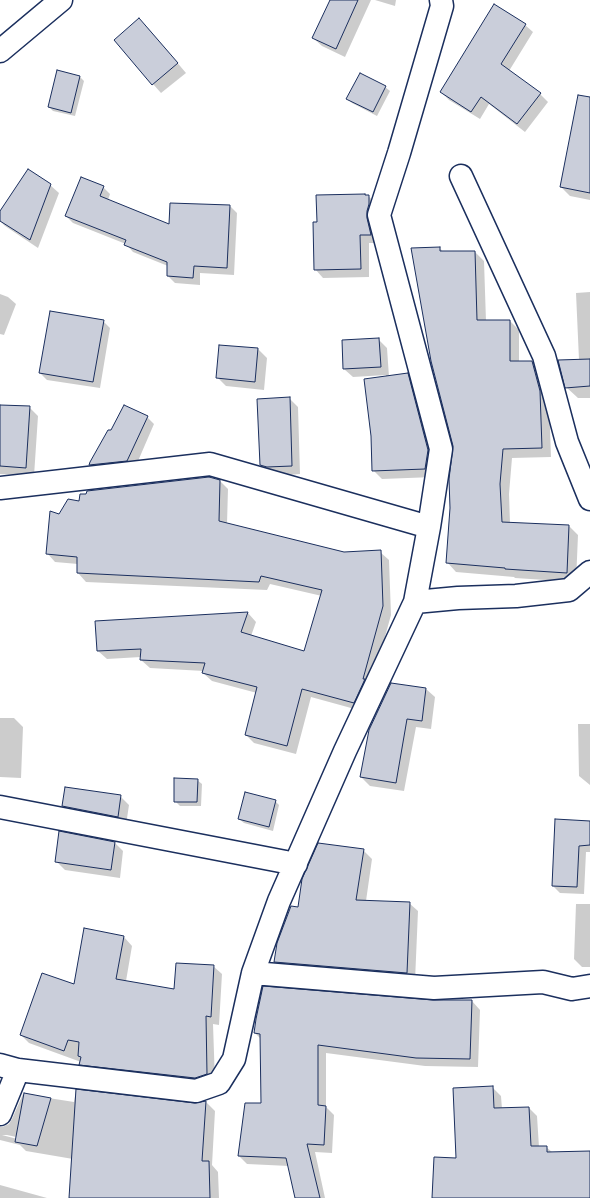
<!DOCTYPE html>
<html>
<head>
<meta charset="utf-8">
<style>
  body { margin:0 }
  canvas { display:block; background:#fff }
</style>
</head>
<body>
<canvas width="590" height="1198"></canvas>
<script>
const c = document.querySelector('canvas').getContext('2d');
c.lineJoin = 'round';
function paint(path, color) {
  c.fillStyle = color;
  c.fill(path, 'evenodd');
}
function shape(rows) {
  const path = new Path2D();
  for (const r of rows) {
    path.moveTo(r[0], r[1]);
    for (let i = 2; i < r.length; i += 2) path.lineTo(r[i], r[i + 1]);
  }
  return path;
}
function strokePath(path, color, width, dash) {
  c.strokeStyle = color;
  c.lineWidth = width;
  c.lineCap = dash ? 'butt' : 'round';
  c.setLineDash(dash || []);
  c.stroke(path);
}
const shadow = shape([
  [331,0,371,0,345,57,322,46,313,38],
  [375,0,396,0,395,6],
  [525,25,533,32,509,71,540,94,548,102,525,132,489,104,480,119,449,100,441,92],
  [148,28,186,73,161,93,153,84],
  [80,77,84,81,75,116,53,111,49,107],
  [385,87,390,91,377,116,352,103,348,99],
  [590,144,590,200,570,196,561,187],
  [50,185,59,193,38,248,5,226,0,221,0,213],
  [103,187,110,194,108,200,170,225,230,206,237,213,234,275,200,273,200,285,175,283,168,276,168,266,133,252,126,244,73,223,66,216],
  [365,196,368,196,377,204,379,243,369,243,369,277,323,278,315,269,318,223],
  [440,248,443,252,475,252,484,261,486,321,510,321,519,330,519,362,532,362,541,371,549,401,551,457,512,458,509,494,510,523,569,526,578,535,576,582,515,578,514,577,456,572,447,562,454,446],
  [590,292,590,398,578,398,566,387,579,360,576,293],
  [0,294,8,297,16,304,4,335,0,334],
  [103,321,110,328,100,388,47,380,40,373],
  [378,339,387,348,389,377,408,375,416,383,436,459,434,477,382,479,373,470,386,375,353,377,344,369],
  [220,346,258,349,267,358,264,390,226,386,217,377],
  [289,398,298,407,300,474,276,476,270,474,261,465],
  [0,406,29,407,38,416,34,476,0,474],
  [147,417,154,424,135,468,98,472,90,465],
  [220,481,228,489,227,524,344,553,380,552,389,560,391,615,371,687,362,711,311,697,296,754,254,743,246,735,257,693,212,681,203,673,204,671,150,668,141,660,141,657,107,659,98,651,96,622,248,613,256,622,251,636,305,653,322,596,270,584,267,590,86,582,78,573,78,564,55,562,47,553,59,516,80,502],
  [391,684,426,689,435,697,431,729,416,727,404,791,370,786,361,777],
  [0,718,14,718,23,727,21,778,0,777],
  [578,724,590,724,590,785,579,776],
  [197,780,202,784,201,806,180,806,175,801],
  [120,796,129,805,126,825,71,814,63,806],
  [275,801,279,805,273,831,244,823,239,819],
  [590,822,590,852,586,852,584,894,560,893,553,886],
  [115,843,123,851,120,878,65,870,56,861],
  [363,850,372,859,366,901,409,903,418,911,415,981,284,970,275,962,299,908],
  [576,904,590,904,590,967,582,967,574,959],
  [85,929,124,937,132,946,126,981,175,990,213,966,222,974,219,1025,213,1024,215,1082,89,1073,80,1064,81,1062,29,1043,21,1035,75,986],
  [433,1001,472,1001,480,1010,478,1067,425,1066,326,1053,326,1107,334,1115,332,1153,315,1152,325,1198,296,1198,289,1166,247,1164,239,1156,262,1104,261,1039,255,1033],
  [492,1087,501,1096,502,1109,529,1108,537,1116,539,1147,546,1147,552,1152,590,1152,590,1198,433,1198,458,1159],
  [76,1090,195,1104,206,1102,215,1111,212,1165,218,1172,219,1198,70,1198,73,1159,26,1151,20,1145,0,1140,0,1127,2,1127,9,1124,12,1119,23,1094,74,1102],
  [2,1135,7,1135,21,1138,21,1140],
  [0,1185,47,1198,0,1198]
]);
const building = shape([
  [330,0,358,0,336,49,312,38,330,0],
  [494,4,526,24,501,64,541,93,517,124,481,97,471,112,440,92,494,4],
  [139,18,178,63,152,85,114,40,139,18],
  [57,70,80,76,71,113,48,107,57,70],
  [360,73,386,86,373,112,346,99,360,73],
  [578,95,590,97,590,193,560,187,578,95],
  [28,169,51,184,30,240,0,221,0,211,28,169],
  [81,177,104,186,100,196,169,224,170,203,230,205,227,268,194,266,193,278,167,276,167,262,124,245,126,240,65,216,81,177],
  [365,194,365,195,369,195,369,204,367,211,367,218,371,235,360,235,361,269,314,270,313,222,317,222,316,195,365,194],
  [440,247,440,251,475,251,477,320,510,320,510,361,532,361,540,391,542,448,503,449,500,484,502,522,569,525,567,573,505,569,505,568,446,563,450,508,449,479,453,446,431,361,411,248,440,247],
  [50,311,104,320,93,382,39,373,50,311],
  [379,338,381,367,343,369,342,340,379,338],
  [219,345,258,348,255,382,216,378,219,345],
  [590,359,590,386,565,388,558,360,590,359],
  [408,373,428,450,425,469,372,471,371,436,364,379,408,373],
  [290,397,292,466,267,467,260,465,257,399,290,397],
  [0,405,30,406,26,468,0,466,0,405],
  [124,405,148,416,127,461,89,465,90,462,108,430,111,430,124,405],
  [209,477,220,480,219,521,344,552,381,550,383,606,363,679,365,679,354,703,302,689,287,746,245,735,257,687,202,673,205,663,140,660,141,649,97,651,95,621,248,612,241,632,304,651,322,590,261,576,259,582,77,573,77,557,46,554,50,511,59,514,68,499,79,501,80,494,86,494,87,491,209,477],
  [391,683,426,688,422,721,407,719,396,783,360,777,369,730,391,683],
  [174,778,198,779,197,802,174,802,174,778],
  [65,787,121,795,118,817,62,806,65,787],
  [245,792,276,800,269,827,238,819,245,792],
  [555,819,590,821,590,845,579,846,577,887,552,886,555,819],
  [59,831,115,842,111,870,55,862,59,831],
  [318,843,364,849,356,900,410,902,407,973,274,962,277,943,291,906,298,907,302,879,318,843],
  [84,928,124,936,116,979,174,989,176,963,214,965,211,1017,206,1016,207,1074,195,1078,79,1065,81,1057,78,1056,79,1042,68,1040,64,1051,20,1035,42,973,74,984,84,928],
  [263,986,433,1000,472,1000,470,1059,416,1058,318,1045,318,1105,326,1106,324,1145,307,1144,320,1198,295,1198,286,1158,238,1156,245,1103,261,1103,260,1034,254,1033,256,1019,263,986],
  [493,1086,494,1108,529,1107,531,1146,547,1146,547,1152,590,1151,590,1198,432,1198,434,1157,456,1158,453,1088,493,1086],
  [76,1089,195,1103,206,1101,202,1161,209,1161,210,1198,69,1198,76,1089],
  [24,1093,51,1098,37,1146,15,1142,24,1093]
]);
const minor = shape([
  [0,51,61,0],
  [461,176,544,356,567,442,590,499],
  [0,488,210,464,429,527],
  [415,602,458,598,516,596,569,590,590,572],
  [0,807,296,864],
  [253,973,279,901,345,751,415,602,429,527,441,449,379,215,399,153,442,6,441,0],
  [0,1065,18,1070,196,1091,219,1083,234,1059,253,973,434,988,543,982,572,989,590,986],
  [0,1114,18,1070]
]);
paint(shadow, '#0003');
paint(building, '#caceda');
strokePath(building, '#1b2f5e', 1);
strokePath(minor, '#1b2f5e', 25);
strokePath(minor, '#fff', 22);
</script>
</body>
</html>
